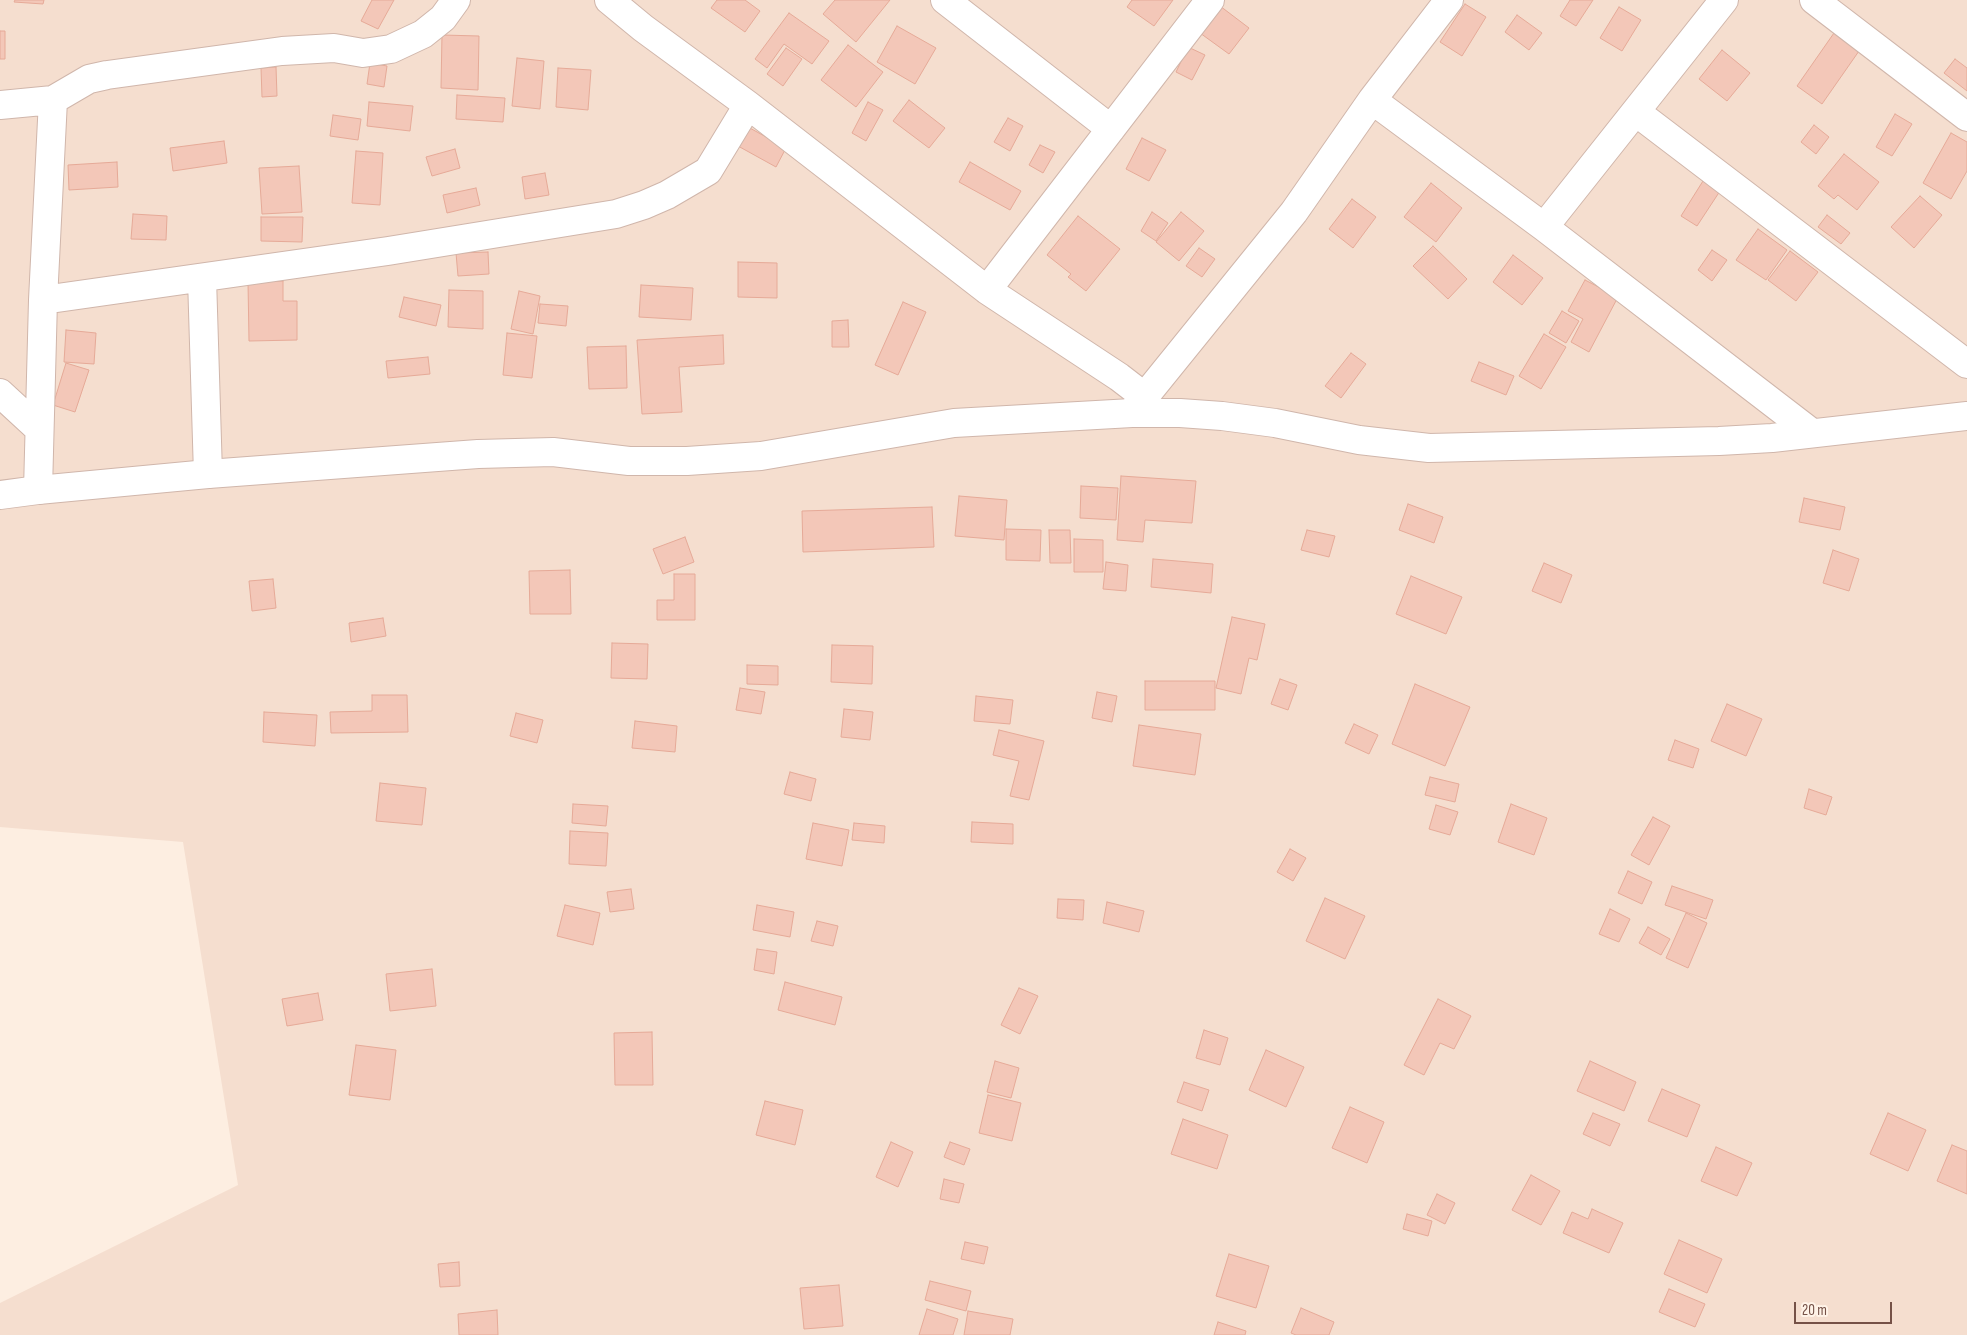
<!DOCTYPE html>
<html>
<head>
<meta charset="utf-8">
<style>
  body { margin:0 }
  #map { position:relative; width:1967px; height:1335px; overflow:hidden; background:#fdeee1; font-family:"Sofia Sans Condensed",sans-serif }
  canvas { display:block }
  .scale { position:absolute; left:1794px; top:1302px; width:98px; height:22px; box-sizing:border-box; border:2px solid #755147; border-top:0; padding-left:6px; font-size:15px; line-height:18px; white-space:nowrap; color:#755147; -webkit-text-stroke:4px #fff3e8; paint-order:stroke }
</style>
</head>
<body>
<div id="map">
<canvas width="1967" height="1335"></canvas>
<div class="scale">20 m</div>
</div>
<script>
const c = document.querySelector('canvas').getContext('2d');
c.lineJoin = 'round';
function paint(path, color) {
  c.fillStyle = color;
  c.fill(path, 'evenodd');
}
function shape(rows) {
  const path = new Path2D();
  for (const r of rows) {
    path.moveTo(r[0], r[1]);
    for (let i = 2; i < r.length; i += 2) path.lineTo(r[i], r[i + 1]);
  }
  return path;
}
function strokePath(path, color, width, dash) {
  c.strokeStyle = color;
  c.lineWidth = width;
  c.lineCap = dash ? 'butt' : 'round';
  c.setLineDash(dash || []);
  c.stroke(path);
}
const residential = shape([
  [0,0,1967,0,1967,1335,0,1335,0,1303,238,1185,183,842,0,827]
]);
const building = shape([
  [15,0,44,0,43,4,14,2,15,0],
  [372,0,394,0,378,29,361,21,372,0],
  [717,0,745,0,760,11,745,32,711,8,717,0],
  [835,0,890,0,856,42,823,14,835,0],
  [1132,0,1173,0,1154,26,1127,7,1132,0],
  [1570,0,1593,0,1576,26,1560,16,1570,0],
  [1465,4,1486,17,1462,56,1440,42,1465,4],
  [1220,6,1249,28,1229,54,1200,33,1220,6],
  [1619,7,1641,20,1622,51,1600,38,1619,7],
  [789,13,829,41,812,64,784,44,767,68,755,59,789,13],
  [1517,15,1542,33,1529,50,1505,32,1517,15],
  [897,26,936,48,915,84,877,62,897,26],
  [0,31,5,31,5,59,0,59,0,31],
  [1834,33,1859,51,1822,104,1797,86,1834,33],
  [442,35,479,36,478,90,441,88,442,35],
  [848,45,883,72,856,107,821,80,848,45],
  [1188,47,1205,55,1192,80,1176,72,1188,47],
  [786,48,802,59,783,86,767,74,786,48],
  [1722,50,1750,73,1727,101,1699,79,1722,50],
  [517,58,544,61,540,109,512,106,517,58],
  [1955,59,1967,68,1967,91,1944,73,1955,59],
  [370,63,387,66,384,87,367,84,370,63],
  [276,67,277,96,262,97,261,68,276,67],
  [558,68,591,70,588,110,556,107,558,68],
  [457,95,505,98,503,122,456,119,457,95],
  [909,100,945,128,929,148,893,121,909,100],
  [369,102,413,106,410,131,367,126,369,102],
  [868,102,883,110,866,141,852,133,868,102],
  [1895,114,1912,124,1892,156,1876,147,1895,114],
  [333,115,361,119,358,140,330,136,333,115],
  [1008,118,1023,126,1010,151,994,142,1008,118],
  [1814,125,1829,137,1816,154,1801,142,1814,125],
  [748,127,786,148,776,167,738,146,748,127],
  [1951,133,1967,142,1967,171,1951,199,1923,183,1951,133],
  [1142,138,1166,150,1149,181,1126,169,1142,138],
  [224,141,227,163,173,171,170,148,224,141],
  [1040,145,1055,152,1043,173,1029,165,1040,145],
  [455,149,460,168,432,176,426,157,455,149],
  [356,151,383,153,380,205,352,203,356,151],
  [1844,154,1879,182,1857,210,1838,195,1834,199,1818,186,1844,154],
  [117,162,118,187,69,190,68,165,117,162],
  [970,162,1021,191,1010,210,959,182,970,162],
  [299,166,302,212,262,214,259,168,299,166],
  [545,173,549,195,525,199,522,177,545,173],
  [1703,181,1720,191,1697,226,1681,216,1703,181],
  [1431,183,1462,208,1436,242,1404,217,1431,183],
  [476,188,480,205,447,213,443,195,476,188],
  [1920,196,1942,215,1914,248,1891,227,1920,196],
  [1352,199,1376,217,1353,248,1329,229,1352,199],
  [1152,212,1168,223,1156,241,1141,231,1152,212],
  [1181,212,1204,231,1179,261,1156,242,1181,212],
  [133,214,167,216,166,240,131,239,133,214],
  [1827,215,1850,233,1841,244,1818,227,1827,215],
  [1078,216,1120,249,1086,291,1068,277,1071,274,1047,255,1078,216],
  [261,217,303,217,302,242,261,241,261,217],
  [1758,229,1787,250,1766,280,1736,260,1758,229],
  [1433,246,1467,279,1448,299,1413,266,1433,246],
  [1199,248,1215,259,1202,277,1186,266,1199,248],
  [1712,250,1727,260,1712,281,1698,270,1712,250],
  [1790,251,1818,272,1796,301,1768,280,1790,251],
  [488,252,489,274,458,276,456,253,488,252],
  [1513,255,1543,278,1522,305,1493,282,1513,255],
  [738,262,777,263,777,298,738,297,738,262],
  [1585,280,1618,297,1589,352,1571,342,1583,319,1568,311,1585,280],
  [283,281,283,301,297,301,297,340,249,341,248,282,283,281],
  [641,285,693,288,691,320,639,317,641,285],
  [449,290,483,291,483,329,448,327,449,290],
  [519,291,540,296,533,334,511,329,519,291],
  [404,297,441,305,436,326,399,317,404,297],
  [903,302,926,312,898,375,875,365,903,302],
  [540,304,568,306,566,326,538,323,540,304],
  [1562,311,1579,321,1566,343,1549,333,1562,311],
  [848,320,849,347,832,347,832,321,848,320],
  [66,330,96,333,94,364,64,362,66,330],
  [507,333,537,336,532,378,503,375,507,333],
  [1544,334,1566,347,1541,389,1519,376,1544,334],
  [723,335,724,364,679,367,682,412,642,414,637,340,723,335],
  [626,346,627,388,589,389,587,347,626,346],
  [1351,353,1366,364,1341,398,1325,386,1351,353],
  [428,357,430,374,388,378,386,361,428,357],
  [1479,362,1514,376,1506,395,1471,381,1479,362],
  [66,363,89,370,75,412,53,405,66,363],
  [1121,476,1196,481,1192,523,1145,520,1143,542,1117,540,1121,476],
  [1081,486,1118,488,1116,520,1080,518,1081,486],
  [959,496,1007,500,1004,540,955,536,959,496],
  [1804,498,1845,507,1840,530,1799,522,1804,498],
  [1408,504,1443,517,1434,543,1399,530,1408,504],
  [932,507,934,547,803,552,802,511,932,507],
  [1006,529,1041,530,1040,561,1006,560,1006,529],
  [1049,530,1070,530,1071,563,1050,563,1049,530],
  [1307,530,1335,536,1329,557,1301,550,1307,530],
  [685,537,694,562,663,574,653,549,685,537],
  [1074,539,1103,540,1103,572,1074,572,1074,539],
  [1833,550,1859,559,1849,591,1823,583,1833,550],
  [1153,559,1213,564,1211,593,1151,587,1153,559],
  [1106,562,1128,565,1126,591,1103,589,1106,562],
  [1544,563,1572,575,1561,603,1532,591,1544,563],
  [570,570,571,614,530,614,529,571,570,570],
  [674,574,695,574,695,620,657,620,657,600,674,600,674,574],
  [1411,576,1462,597,1446,634,1396,614,1411,576],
  [273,579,276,608,252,611,249,581,273,579],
  [1232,617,1265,624,1257,660,1249,658,1241,694,1216,688,1232,617],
  [383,618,386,636,351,642,349,623,383,618],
  [612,643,648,644,647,679,611,678,612,643],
  [832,645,873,646,872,684,831,682,832,645],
  [747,665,778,666,778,685,747,684,747,665],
  [1280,679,1297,685,1288,710,1271,704,1280,679],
  [1145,681,1215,681,1215,710,1145,710,1145,681],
  [1415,684,1470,707,1445,766,1392,744,1415,684],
  [740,688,765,692,761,714,736,710,740,688],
  [1097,692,1117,696,1112,722,1092,718,1097,692],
  [372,695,407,695,408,732,331,733,330,712,372,711,372,695],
  [976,696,1013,700,1010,724,974,721,976,696],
  [1727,704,1762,719,1746,756,1711,741,1727,704],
  [844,709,873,712,870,740,841,737,844,709],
  [264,712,317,715,315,746,263,742,264,712],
  [516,713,543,720,537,743,510,736,516,713],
  [635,721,677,726,675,752,632,748,635,721],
  [1354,724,1378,735,1369,754,1345,743,1354,724],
  [1139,725,1201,734,1195,775,1133,766,1139,725],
  [999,730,1044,741,1029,800,1010,796,1019,761,993,755,999,730],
  [1675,740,1699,749,1693,768,1668,760,1675,740],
  [790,772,816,779,811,801,784,794,790,772],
  [1430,777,1459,784,1455,802,1425,795,1430,777],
  [380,783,426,788,422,825,376,821,380,783],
  [1809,789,1832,797,1826,815,1804,808,1809,789],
  [573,804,608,806,606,826,572,823,573,804],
  [1511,804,1547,818,1534,855,1498,842,1511,804],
  [1436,805,1458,812,1450,835,1429,829,1436,805],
  [1653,817,1670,826,1649,865,1631,855,1653,817],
  [972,822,1013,824,1013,844,971,842,972,822],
  [813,823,849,830,842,866,806,859,813,823],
  [854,823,885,826,884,843,852,840,854,823],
  [570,831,608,833,606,866,569,864,570,831],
  [1290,849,1306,858,1293,881,1277,872,1290,849],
  [1628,871,1652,882,1642,904,1618,893,1628,871],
  [1672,886,1713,900,1706,919,1665,905,1672,886],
  [631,889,634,909,610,912,607,892,631,889],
  [1325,898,1365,916,1345,959,1306,941,1325,898],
  [1058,899,1084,900,1083,920,1057,918,1058,899],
  [1107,902,1144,911,1139,932,1103,923,1107,902],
  [565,905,600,913,593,945,557,936,565,905],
  [757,905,794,912,790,937,753,930,757,905],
  [1610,909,1630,919,1619,942,1599,934,1610,909],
  [1686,913,1707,923,1688,968,1666,958,1686,913],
  [817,921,838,926,833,946,811,941,817,921],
  [1648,927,1670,939,1661,955,1639,943,1648,927],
  [757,949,777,952,774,974,754,970,757,949],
  [432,969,436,1006,390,1011,386,974,432,969],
  [785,982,842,997,835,1025,778,1010,785,982],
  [1019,988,1038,996,1020,1034,1001,1025,1019,988],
  [318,993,323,1020,287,1026,282,999,318,993],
  [1438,999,1471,1016,1454,1049,1440,1043,1424,1075,1404,1065,1438,999],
  [1204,1030,1228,1038,1220,1065,1196,1058,1204,1030],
  [652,1032,653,1085,615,1085,614,1033,652,1032],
  [356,1045,396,1050,390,1100,349,1095,356,1045],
  [1266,1050,1304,1067,1286,1107,1249,1090,1266,1050],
  [995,1061,1019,1068,1011,1098,987,1092,995,1061],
  [1590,1061,1636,1082,1624,1111,1577,1091,1590,1061],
  [1184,1082,1209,1090,1202,1111,1177,1102,1184,1082],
  [1662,1089,1700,1105,1687,1137,1648,1121,1662,1089],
  [988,1095,1021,1103,1012,1141,979,1133,988,1095],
  [765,1101,803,1110,795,1145,756,1135,765,1101],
  [1350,1107,1384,1122,1367,1163,1332,1148,1350,1107],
  [1593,1113,1620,1124,1610,1146,1583,1134,1593,1113],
  [1888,1113,1926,1130,1908,1171,1870,1154,1888,1113],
  [1183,1119,1228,1135,1217,1169,1171,1154,1183,1119],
  [891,1142,913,1152,898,1187,876,1177,891,1142],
  [950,1142,970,1149,964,1165,944,1157,950,1142],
  [1952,1145,1967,1151,1967,1194,1937,1181,1952,1145],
  [1716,1147,1752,1163,1737,1196,1701,1181,1716,1147],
  [1531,1175,1560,1191,1541,1225,1512,1210,1531,1175],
  [944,1179,964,1184,959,1203,940,1199,944,1179],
  [1437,1194,1455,1203,1445,1224,1427,1215,1437,1194],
  [1592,1209,1623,1223,1609,1253,1563,1233,1572,1212,1588,1219,1592,1209],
  [1407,1214,1432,1221,1428,1236,1403,1229,1407,1214],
  [1679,1240,1722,1259,1707,1293,1664,1274,1679,1240],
  [965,1242,988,1247,984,1264,961,1259,965,1242],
  [1229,1254,1269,1266,1256,1308,1216,1296,1229,1254],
  [459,1262,460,1286,440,1287,438,1264,459,1262],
  [930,1281,971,1291,966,1311,925,1300,930,1281],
  [839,1285,843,1326,804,1329,800,1288,839,1285],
  [1669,1289,1705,1304,1695,1327,1659,1312,1669,1289],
  [1301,1308,1334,1322,1329,1335,1296,1335,1291,1333,1301,1308],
  [927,1309,958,1319,953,1335,919,1335,927,1309],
  [497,1310,498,1335,459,1335,458,1314,497,1310],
  [968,1311,1013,1319,1010,1335,964,1335,968,1311],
  [1218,1322,1246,1331,1245,1335,1214,1335,1218,1322]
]);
const minor = shape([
  [609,0,643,28,748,105,987,290,1119,377,1145,397],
  [945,0,1111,129],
  [1814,0,1967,117],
  [1372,100,1544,227,1812,433],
  [0,105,53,100,89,79,107,75,282,51,334,48,363,53,391,49,423,34,443,18,456,0],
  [1636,112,1967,364],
  [1544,227,1724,0],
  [202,278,208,474],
  [987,290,1210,0],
  [43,300,388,251,616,214,644,205,667,195,708,171,748,105],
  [0,393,39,429],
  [1133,411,1294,212,1372,100,1449,0],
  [38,490,43,300,53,100]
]);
const tertiary = shape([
  [0,495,38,490,208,474,478,454,553,452,629,461,687,461,761,456,954,423,1132,413,1180,413,1222,416,1275,423,1359,440,1429,448,1719,441,1772,438,1967,416]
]);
paint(residential, '#f5decf');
paint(building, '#f3c7b8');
strokePath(building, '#e6aa98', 1);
strokePath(minor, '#d0b6ab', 30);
strokePath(tertiary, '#d0b6ab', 30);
strokePath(minor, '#fff', 28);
strokePath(tertiary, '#fff', 28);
</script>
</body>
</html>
